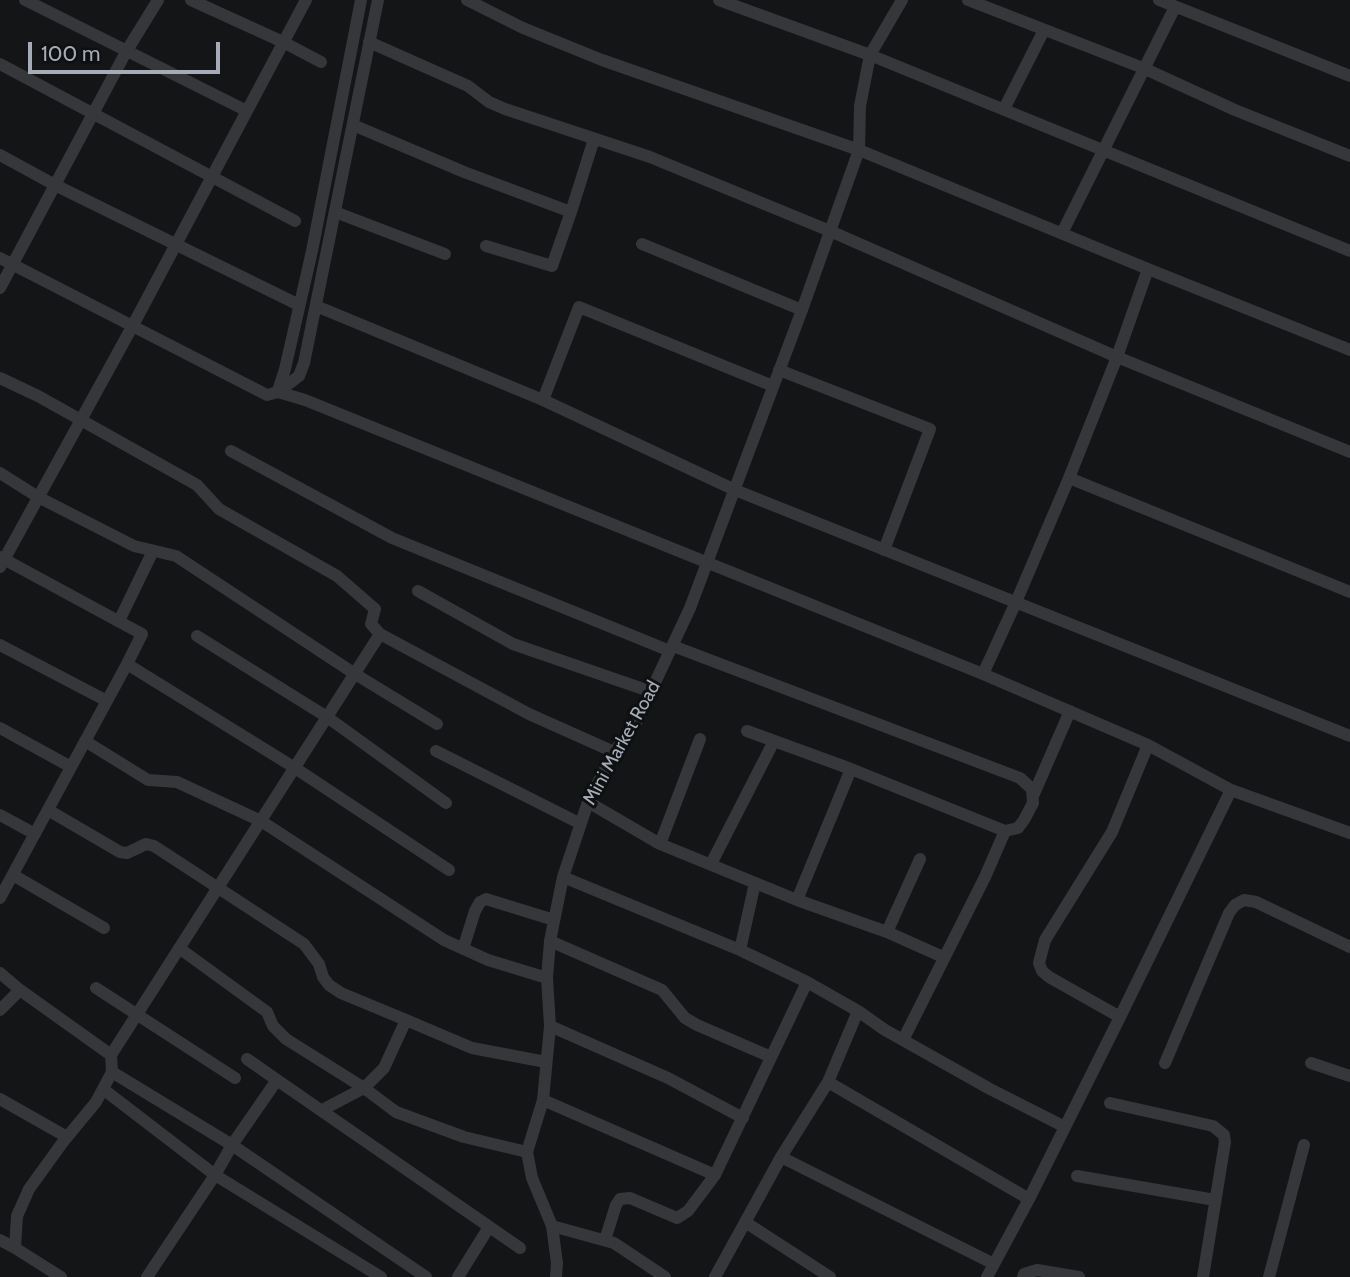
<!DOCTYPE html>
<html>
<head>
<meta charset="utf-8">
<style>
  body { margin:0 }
  #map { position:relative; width:1350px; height:1277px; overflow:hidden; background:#141516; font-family:Cabin,sans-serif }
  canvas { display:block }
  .scale { position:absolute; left:28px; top:42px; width:192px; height:32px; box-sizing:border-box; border:4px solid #a6acb7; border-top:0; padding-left:9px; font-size:21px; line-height:24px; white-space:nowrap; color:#a6acb7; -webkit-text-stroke:5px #0f1011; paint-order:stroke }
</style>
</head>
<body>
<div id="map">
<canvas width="1350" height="1277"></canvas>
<div class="scale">100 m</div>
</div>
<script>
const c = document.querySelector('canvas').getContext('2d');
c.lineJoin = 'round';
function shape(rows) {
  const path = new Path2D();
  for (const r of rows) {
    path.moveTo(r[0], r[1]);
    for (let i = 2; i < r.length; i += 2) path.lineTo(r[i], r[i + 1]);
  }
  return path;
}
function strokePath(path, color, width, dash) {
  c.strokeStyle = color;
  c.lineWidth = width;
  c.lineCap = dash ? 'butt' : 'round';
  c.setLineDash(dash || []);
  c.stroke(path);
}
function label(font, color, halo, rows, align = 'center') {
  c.font = font + ' Cabin,sans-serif';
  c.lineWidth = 6;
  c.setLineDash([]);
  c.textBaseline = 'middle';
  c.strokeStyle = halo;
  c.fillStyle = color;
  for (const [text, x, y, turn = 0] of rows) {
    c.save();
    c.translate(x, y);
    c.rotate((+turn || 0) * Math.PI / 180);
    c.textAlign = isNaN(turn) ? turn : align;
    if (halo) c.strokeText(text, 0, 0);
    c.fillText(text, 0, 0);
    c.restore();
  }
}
const minor = shape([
  [25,0,247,111],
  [191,0,283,42,321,62],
  [467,0,523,28,602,60,859,150,1148,269],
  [719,0,870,55,1350,251],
  [968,0,1143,68,1235,110,1350,156],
  [1159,0,1350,76],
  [369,42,468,86,489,102,505,109,650,157,830,231,1117,357,1350,452],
  [0,64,295,221],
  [1004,109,1044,30],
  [353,125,464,172,571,212,594,139],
  [0,155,55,185,299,305],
  [335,212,445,254],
  [1062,233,1175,7],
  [642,244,802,310],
  [486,246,552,266,571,212],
  [0,258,267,395,278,392,299,376,304,363,378,0],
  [0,288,126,52,158,0],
  [316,306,543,400,735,490,1350,736],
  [1350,350,1148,269,1117,357,1069,478,1350,592],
  [779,370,930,429,884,550],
  [0,378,38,396,197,485,219,509,337,576,375,609,371,624,380,634,529,714,614,752],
  [278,391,285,369,312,251,361,0],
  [278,392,305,400,983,674],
  [543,400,579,307,773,386],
  [231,451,392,538,670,651],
  [0,473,38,497,134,546,176,556,355,674,437,724],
  [1069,478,1016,602,983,674,1148,745,1231,790,1350,833],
  [0,557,142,634,127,664,295,768,449,870],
  [0,567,132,327,306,0],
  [418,591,513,644,652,692],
  [119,621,153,551],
  [197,636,327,717,446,803],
  [0,645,107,701],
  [673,646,1020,778,1032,789,1033,803,1024,820,1018,828,1005,831,985,877,903,1040],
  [0,728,71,767],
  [747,731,851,769,1005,831],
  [85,741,148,780,177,782,261,821,444,940,488,960,547,978],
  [1148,745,1112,832,1045,940,1039,963,1042,971,1049,977,1120,1017,1231,790],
  [436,751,579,823],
  [1033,796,1070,711],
  [588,802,660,844,797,900,887,932,943,957],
  [48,810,120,852,127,853,146,844,154,846,304,944,319,964,323,977,329,985,341,993,406,1020],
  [0,815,35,834],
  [660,844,700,739],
  [711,864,774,741],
  [13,875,104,928],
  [563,877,740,950,807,982,858,1011,885,1030,990,1089,1065,1127],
  [0,898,127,664],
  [797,900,851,769],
  [887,932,920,859],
  [550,941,662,990,685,1018,697,1025,771,1057],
  [179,948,267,1012,273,1026,286,1039,364,1088,396,1112,464,1137,527,1152],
  [463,949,475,911,480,902,486,899,554,920],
  [740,950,755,883],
  [0,973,20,990,111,1055],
  [96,988,235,1078],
  [0,1010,20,990],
  [550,1026,668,1078,743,1118],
  [247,1059,277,1080],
  [1165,1063,1229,913,1235,905,1244,900,1256,902,1350,947],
  [1311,1063,1350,1076],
  [112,1072,232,1145,426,1277],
  [828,1082,1029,1199],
  [103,1089,215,1175,381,1277],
  [0,1099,67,1137],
  [543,1100,715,1175],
  [1110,1103,1213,1126,1224,1135,1225,1142,1203,1277],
  [322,1110,364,1088,384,1068,406,1020,472,1048,546,1062],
  [781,1157,994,1264],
  [1077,1176,1215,1200],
  [745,1222,830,1277],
  [552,1226,614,1243,665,1277],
  [0,1240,15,1248],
  [605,1240,616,1205,620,1199,630,1198,677,1218,688,1211,715,1175,807,982],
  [61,1277,15,1248,17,1216,29,1189,63,1142,96,1102,112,1072,111,1055,380,634],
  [147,1277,215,1175,232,1145,277,1080,520,1248],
  [458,1277,489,1227],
  [556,1277,557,1263,552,1226,532,1178,527,1152,543,1100,550,1026,547,978,550,941,563,877,588,802,614,752,636,723,690,608,802,310,859,150,860,106,870,55,902,0],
  [715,1277,781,1157,828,1082,858,1011],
  [987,1277,1029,1199,1120,1017],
  [1023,1277,1024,1274,1037,1270,1079,1277],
  [1269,1277,1304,1145]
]);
const streetNames = [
  ["Mini Market Road",622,743,-61]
];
strokePath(minor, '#35373b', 12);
label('19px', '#a6acb7', '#0f1011', streetNames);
</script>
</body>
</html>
